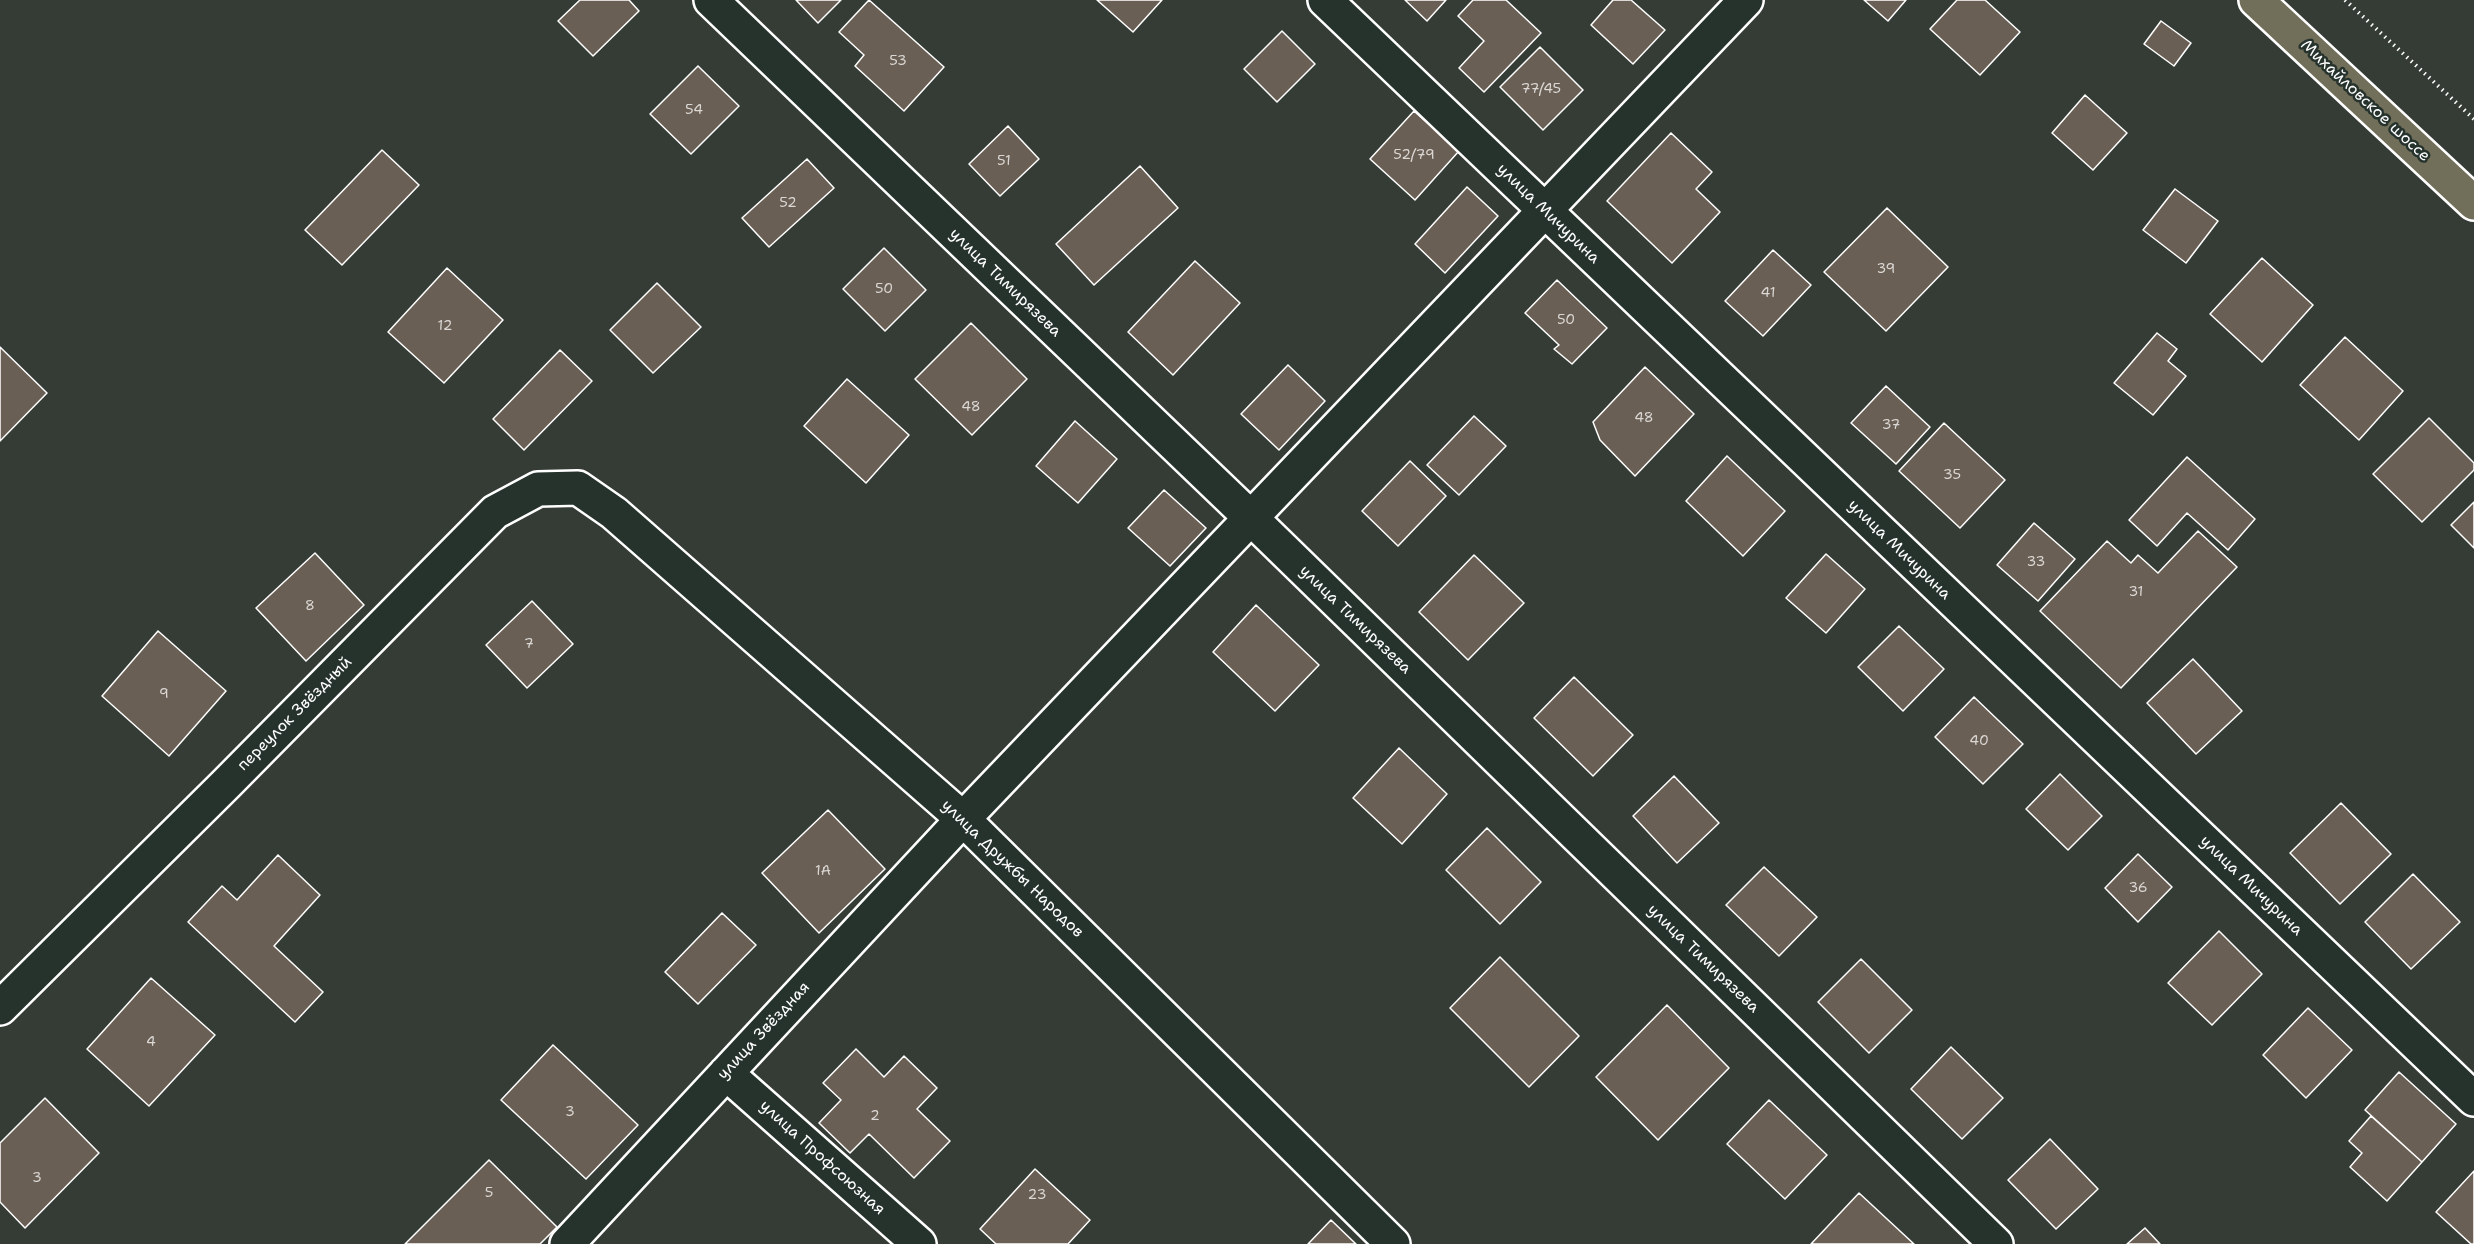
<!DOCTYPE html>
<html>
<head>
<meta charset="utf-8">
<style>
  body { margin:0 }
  canvas { display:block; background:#343c35 }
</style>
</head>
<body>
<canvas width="2474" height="1244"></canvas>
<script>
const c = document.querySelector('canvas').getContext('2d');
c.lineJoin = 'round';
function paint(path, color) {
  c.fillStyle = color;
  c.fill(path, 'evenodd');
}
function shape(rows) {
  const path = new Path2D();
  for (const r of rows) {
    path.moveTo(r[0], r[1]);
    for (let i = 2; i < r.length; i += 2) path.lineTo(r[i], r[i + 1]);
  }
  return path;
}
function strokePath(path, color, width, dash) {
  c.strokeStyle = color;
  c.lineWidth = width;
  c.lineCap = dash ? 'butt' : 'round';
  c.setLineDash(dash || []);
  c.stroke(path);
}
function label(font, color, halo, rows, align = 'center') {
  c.font = font + ' "Shantell Sans",sans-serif';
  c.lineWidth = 5;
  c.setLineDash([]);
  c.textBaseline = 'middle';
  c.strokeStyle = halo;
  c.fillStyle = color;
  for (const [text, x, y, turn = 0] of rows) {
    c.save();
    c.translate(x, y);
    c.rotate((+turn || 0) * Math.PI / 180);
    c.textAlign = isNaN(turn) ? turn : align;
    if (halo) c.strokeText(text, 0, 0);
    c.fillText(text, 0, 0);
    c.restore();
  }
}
const building = shape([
  [580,0,629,0,639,11,593,56,558,21,580,0],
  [796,0,841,0,818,23,796,0],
  [869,0,944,67,904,111,855,66,864,55,839,32,869,0],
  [1097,0,1162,0,1133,32,1097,0],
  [1405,0,1446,0,1427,21,1405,0],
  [1473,0,1506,0,1541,33,1484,92,1459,68,1484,41,1458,16,1473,0],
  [1613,0,1631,0,1665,30,1633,64,1591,25,1613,0],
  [1864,0,1906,0,1888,21,1864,0],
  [1957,0,1985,0,2020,32,1980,75,1930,29,1957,0],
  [2161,21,2191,43,2174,66,2144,44,2161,21],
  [1282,31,1315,64,1277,102,1244,69,1282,31],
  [1540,47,1583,90,1543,130,1500,87,1540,47],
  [698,66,739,106,691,154,650,114,698,66],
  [2085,95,2127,133,2093,170,2052,133,2085,95],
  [1414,111,1459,151,1415,200,1370,159,1414,111],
  [1008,126,1039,159,1000,196,969,164,1008,126],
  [1671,133,1712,172,1696,189,1720,212,1672,263,1607,201,1671,133],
  [382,150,419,185,342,265,305,230,382,150],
  [807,159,834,188,769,247,742,218,807,159],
  [1140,166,1178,208,1094,285,1056,244,1140,166],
  [1467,187,1498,216,1445,273,1415,244,1467,187],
  [2175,189,2218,221,2186,263,2143,230,2175,189],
  [1887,208,1948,267,1886,331,1824,272,1887,208],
  [884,248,926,290,885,331,843,289,884,248],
  [1773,250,1811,285,1763,336,1725,301,1773,250],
  [2262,258,2313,305,2262,362,2210,314,2262,258],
  [1195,261,1240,303,1173,375,1128,332,1195,261],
  [447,268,503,320,444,383,388,332,447,268],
  [1557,280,1607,328,1572,364,1554,349,1559,345,1525,313,1557,280],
  [657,283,701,327,653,373,610,330,657,283],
  [971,323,1027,379,972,435,915,379,971,323],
  [2157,333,2177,349,2168,361,2186,376,2153,415,2114,383,2157,333],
  [2345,337,2403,391,2359,440,2300,385,2345,337],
  [0,347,47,393,0,441,0,347],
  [560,350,592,381,524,450,493,419,560,350],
  [1288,365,1325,401,1279,450,1241,414,1288,365],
  [1645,367,1694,414,1635,476,1600,440,1593,422,1645,367],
  [847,379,909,435,866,483,804,426,847,379],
  [1886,386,1930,427,1896,464,1851,423,1886,386],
  [1474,416,1506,446,1459,495,1427,465,1474,416],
  [2429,418,2474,463,2474,470,2422,522,2373,474,2429,418],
  [1075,421,1117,459,1078,503,1036,466,1075,421],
  [1944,423,2005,480,1960,528,1899,471,1944,423],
  [1727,456,1785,511,1743,556,1686,501,1727,456],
  [2187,457,2255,519,2228,550,2187,513,2157,546,2129,520,2187,457],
  [1410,461,1446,496,1398,546,1362,511,1410,461],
  [1164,490,1206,528,1170,566,1128,528,1164,490],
  [2474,502,2474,548,2451,525,2474,502],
  [2034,523,2075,559,2038,601,1997,565,2034,523],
  [2198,531,2237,567,2121,688,2040,611,2107,541,2131,563,2138,555,2158,573,2198,531],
  [315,553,364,605,306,661,256,608,315,553],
  [1826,554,1865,589,1826,633,1786,598,1826,554],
  [1474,555,1524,603,1468,660,1419,612,1474,555],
  [532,601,573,644,527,688,486,645,532,601],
  [1256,605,1319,665,1275,711,1213,652,1256,605],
  [1899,626,1944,669,1903,711,1858,667,1899,626],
  [158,631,226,691,169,756,102,696,158,631],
  [2193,659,2242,711,2196,754,2147,703,2193,659],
  [1574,677,1633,735,1593,776,1534,718,1574,677],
  [1974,697,2023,744,1983,784,1935,737,1974,697],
  [1399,748,1447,794,1402,844,1353,798,1399,748],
  [2060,774,2102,816,2068,850,2026,809,2060,774],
  [1674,776,1719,823,1677,863,1633,816,1674,776],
  [2341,803,2391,854,2340,904,2290,853,2341,803],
  [828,810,885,869,819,933,762,873,828,810],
  [1487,828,1541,882,1500,924,1446,870,1487,828],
  [2138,854,2172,887,2138,922,2105,888,2138,854],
  [278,855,320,895,274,946,323,992,295,1022,188,922,222,886,237,900,278,855],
  [1764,867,1817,917,1779,956,1726,905,1764,867],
  [2413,874,2460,922,2411,969,2365,922,2413,874],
  [722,913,756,945,698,1004,665,972,722,913],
  [2219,931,2262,974,2212,1025,2168,983,2219,931],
  [1500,957,1579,1036,1529,1087,1450,1008,1500,957],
  [1861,959,1912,1010,1869,1053,1818,1002,1861,959],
  [151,978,215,1035,149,1106,87,1049,151,978],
  [1667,1005,1729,1068,1658,1140,1596,1077,1667,1005],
  [2308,1008,2352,1050,2306,1098,2263,1055,2308,1008],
  [553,1045,638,1125,586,1179,501,1100,553,1045],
  [1951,1047,2003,1098,1962,1139,1911,1089,1951,1047],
  [856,1049,884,1077,904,1056,937,1088,917,1109,950,1141,914,1178,869,1134,850,1153,819,1123,841,1100,823,1083,856,1049],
  [2399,1072,2456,1124,2422,1162,2365,1110,2399,1072],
  [45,1098,99,1153,25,1228,0,1202,0,1143,45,1098],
  [1769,1100,1827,1155,1785,1199,1727,1144,1769,1100],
  [2371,1116,2422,1162,2387,1201,2350,1167,2362,1153,2349,1141,2371,1116],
  [2050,1139,2098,1189,2056,1229,2008,1180,2050,1139],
  [489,1160,557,1227,540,1244,405,1244,489,1160],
  [1035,1169,1090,1220,1068,1244,996,1244,980,1229,1035,1169],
  [2474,1171,2474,1244,2471,1244,2436,1212,2474,1171],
  [1859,1193,1914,1244,1811,1244,1859,1193],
  [1331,1220,1356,1244,1308,1244,1331,1220],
  [2145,1228,2160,1244,2127,1244,2145,1228]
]);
const path = shape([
  [2345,0,2474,119]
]);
const minor = shape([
  [711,0,1252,519,1996,1244],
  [1325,0,2474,1099],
  [0,1008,226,784,495,512,538,489,578,488,614,513,963,819,1393,1244],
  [726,1073,919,1244],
  [567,1244,963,819,1746,0]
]);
const major = shape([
  [2256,0,2474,203]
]);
const numberNames = [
  ["53",898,61],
  ["77/45",1541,89],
  ["54",694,110],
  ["52/79",1414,155],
  ["51",1004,161],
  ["52",788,203],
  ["39",1886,269],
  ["50",884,289],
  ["41",1768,293],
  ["50",1566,320],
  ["12",445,326],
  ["48",971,407],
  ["48",1644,418],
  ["37",1891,425],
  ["35",1952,475],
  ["33",2036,562],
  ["31",2136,592],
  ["8",310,606],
  ["7",529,644],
  ["9",164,694],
  ["40",1979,741],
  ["1А",823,871],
  ["36",2138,888],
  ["4",151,1042],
  ["3",570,1112],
  ["2",875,1116],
  ["3",37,1178],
  ["5",489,1193],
  ["23",1037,1195]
];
const streetNames = [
  ["Михайловское шоссе",2365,101,43],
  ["улица Мичурина",1548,214,44],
  ["улица Тимирязева",1005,283,44],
  ["улица Мичурина",1899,550,44],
  ["улица Тимирязева",1355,620,44],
  ["переулок Звёздный",295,714,-45],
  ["улица Дружбы Народов",1012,869,44],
  ["улица Мичурина",2251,886,44],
  ["улица Тимирязева",1703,959,44],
  ["улица Звёздная",764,1031,-47],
  ["улица Профсоюзная",822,1158,42]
];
paint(building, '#6a5f54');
strokePath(building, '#fff', 1.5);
strokePath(minor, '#fff', 38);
strokePath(major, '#fff', 38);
strokePath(path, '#fff', 4, [1.5, 4.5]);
strokePath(minor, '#26332d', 33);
strokePath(major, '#716e59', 33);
label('14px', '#dad7d4', null, numberNames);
label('16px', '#fff', '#26332d', streetNames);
</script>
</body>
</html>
